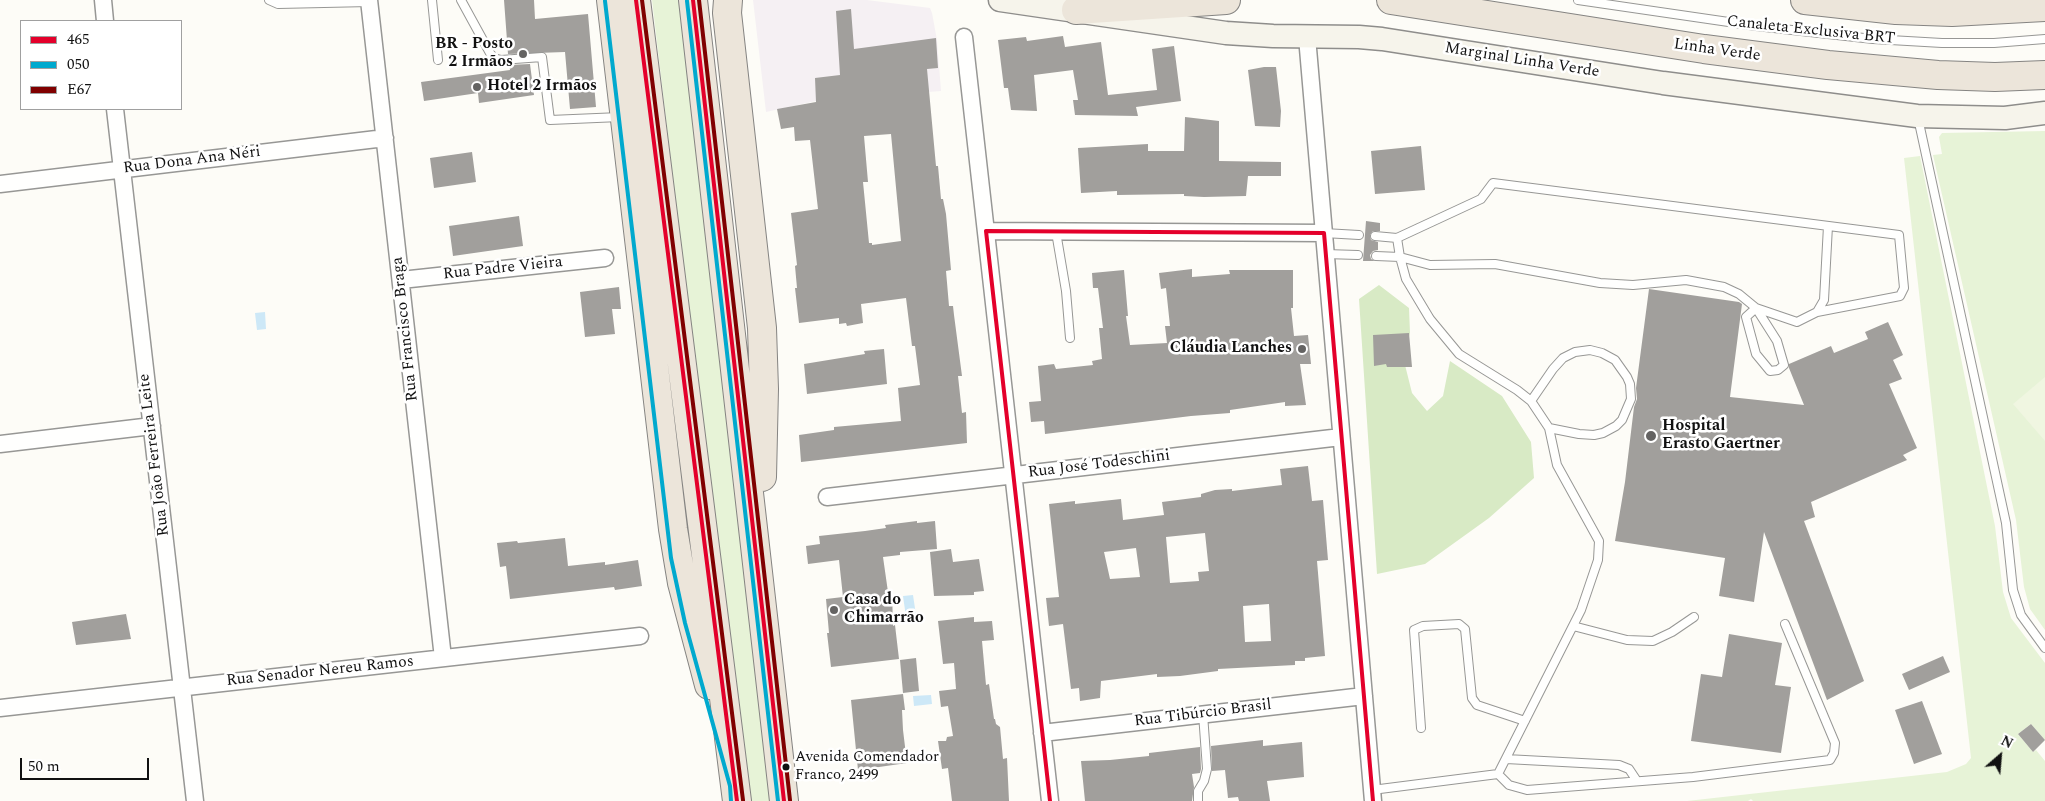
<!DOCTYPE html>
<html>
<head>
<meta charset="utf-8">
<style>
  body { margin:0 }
  #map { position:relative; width:2045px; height:801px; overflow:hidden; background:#fdfcf7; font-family:Spectral,serif }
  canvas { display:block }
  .legend { position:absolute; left:20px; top:20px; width:162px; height:90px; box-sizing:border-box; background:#fff; border:1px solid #a0a0a0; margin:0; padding:6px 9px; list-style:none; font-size:15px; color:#111 }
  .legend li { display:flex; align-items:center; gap:10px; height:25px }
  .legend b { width:25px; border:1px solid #a0a0a0 }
  .north { position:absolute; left:1975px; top:731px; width:50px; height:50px; -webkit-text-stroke:4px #fff; paint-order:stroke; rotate:27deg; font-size:14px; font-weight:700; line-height:20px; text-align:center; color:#111 }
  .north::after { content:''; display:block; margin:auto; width:18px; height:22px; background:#111; clip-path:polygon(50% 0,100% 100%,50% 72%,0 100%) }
  .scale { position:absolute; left:20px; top:758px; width:129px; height:22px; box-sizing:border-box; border:2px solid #111; border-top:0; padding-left:6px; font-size:15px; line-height:18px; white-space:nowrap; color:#111; -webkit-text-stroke:4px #fff; paint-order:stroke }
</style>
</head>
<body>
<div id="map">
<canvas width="2045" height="801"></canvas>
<ul class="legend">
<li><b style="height:6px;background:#e4002b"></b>465</li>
<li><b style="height:6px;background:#00a9ce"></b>050</li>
<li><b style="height:6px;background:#800000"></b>E67</li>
</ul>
<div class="north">N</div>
<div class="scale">50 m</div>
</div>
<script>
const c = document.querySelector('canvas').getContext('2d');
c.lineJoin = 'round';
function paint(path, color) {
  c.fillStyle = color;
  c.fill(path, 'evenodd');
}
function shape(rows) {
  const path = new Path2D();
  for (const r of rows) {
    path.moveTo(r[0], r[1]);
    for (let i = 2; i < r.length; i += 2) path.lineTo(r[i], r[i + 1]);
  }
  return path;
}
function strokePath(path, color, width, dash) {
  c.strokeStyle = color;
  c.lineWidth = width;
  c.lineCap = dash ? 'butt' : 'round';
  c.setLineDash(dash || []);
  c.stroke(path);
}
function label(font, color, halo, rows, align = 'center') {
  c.font = font + ' Spectral,serif';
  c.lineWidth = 5;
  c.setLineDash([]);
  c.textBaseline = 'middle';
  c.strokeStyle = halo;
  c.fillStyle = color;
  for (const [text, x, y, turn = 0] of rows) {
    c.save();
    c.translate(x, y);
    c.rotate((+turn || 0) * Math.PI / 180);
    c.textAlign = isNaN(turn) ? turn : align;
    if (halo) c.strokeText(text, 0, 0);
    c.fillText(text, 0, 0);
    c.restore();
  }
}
const industrial = shape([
  [753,0,867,0,930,8,932,13,937,40,941,91,816,101,766,112]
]);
const green = shape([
  [652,0,680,0,771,801,746,801],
  [2045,131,2045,630,2030,609,2024,587,2016,520,1933,155,1942,154,1939,137,1942,133],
  [1920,156,1995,526,2003,592,2011,618,2045,663,2045,740,2031,724,2018,734,2033,752,2036,750,2045,761,2045,801,1753,801,1751,799,1748,801,1687,801,1947,772,1966,764,1971,758,1904,158]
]);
const forest = shape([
  [1379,285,1409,308,1410,333,1403,357,1412,393,1427,411,1443,396,1450,361,1502,396,1531,442,1534,478,1489,518,1425,564,1377,574,1359,299]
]);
const pitch = shape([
  [2045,377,2045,441,2013,404]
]);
const water = shape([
  [265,312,266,329,257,330,255,313],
  [913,595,916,615,906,617,903,596],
  [931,695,932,704,914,706,913,696]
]);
const building = shape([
  [504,0,534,0,535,19,588,14,596,107,570,109,565,52,508,54],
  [851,9,854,49,936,38,938,68,927,69,936,166,938,166,941,199,943,199,946,214,951,270,946,271,949,306,953,306,954,315,962,376,958,376,962,413,966,412,967,443,801,462,799,435,834,430,834,427,901,421,898,388,920,385,915,346,912,346,906,298,861,304,863,323,847,326,846,323,839,324,839,318,799,323,795,288,797,288,795,266,797,265,791,213,818,209,810,140,795,141,794,127,781,129,777,109,816,102,815,78,840,75,836,11],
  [891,134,901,241,872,245,872,243,869,243,863,182,868,182,864,136],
  [1063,36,1065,47,1101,42,1108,95,1157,90,1152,49,1174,46,1181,101,1136,107,1138,116,1075,115,1073,100,1078,100,1073,70,1034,75,1037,111,1011,110,1008,88,1004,88,998,40,1026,37,1027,41],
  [530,64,534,95,479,103,478,93,424,101,421,82,510,70,509,65],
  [1264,67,1276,67,1281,111,1280,127,1255,126,1248,70],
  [1185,117,1219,121,1219,161,1281,162,1281,176,1248,176,1246,196,1204,197,1184,196,1184,194,1117,195,1117,191,1081,193,1078,148,1148,144,1148,151,1184,151],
  [1421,146,1425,190,1375,194,1371,151],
  [472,152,476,182,434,188,430,158],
  [519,216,523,246,453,256,449,226],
  [1366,221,1380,223,1380,231,1373,231,1370,235,1371,240,1378,242,1378,250,1373,251,1370,255,1371,259,1375,261,1363,261],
  [1192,269,1192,277,1230,274,1229,270,1293,270,1293,308,1291,308,1294,336,1308,335,1311,364,1300,364,1306,405,1285,406,1285,402,1230,410,1230,413,1191,416,1045,434,1044,421,1031,422,1029,402,1041,401,1038,366,1054,364,1056,369,1093,365,1092,361,1102,359,1099,328,1103,328,1098,288,1093,288,1092,273,1124,270,1128,316,1126,316,1130,345,1167,343,1165,326,1170,326,1166,288,1161,289,1159,273],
  [619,287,621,309,612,309,615,334,585,337,580,292],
  [1649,289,1739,302,1742,304,1730,397,1804,405,1789,368,1789,364,1831,346,1834,353,1868,339,1865,332,1888,322,1903,355,1893,360,1902,379,1889,384,1917,448,1903,455,1907,460,1811,502,1815,517,1804,521,1864,681,1827,700,1764,532,1754,602,1719,596,1725,558,1615,541,1625,482,1634,407,1637,399,1636,388],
  [1409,333,1412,367,1387,367,1386,364,1374,366,1373,335],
  [884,349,887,384,807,394,804,364,865,354,864,351],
  [1308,466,1312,501,1323,500,1328,560,1317,561,1325,656,1305,658,1305,661,1295,661,1295,665,1218,669,1218,671,1180,676,1157,677,1157,674,1101,681,1100,698,1080,701,1079,688,1071,689,1063,624,1049,626,1046,598,1059,597,1049,504,1075,501,1075,504,1121,499,1123,520,1164,515,1162,502,1201,497,1201,494,1215,490,1232,489,1232,491,1282,485,1280,469],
  [1205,533,1209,571,1198,572,1199,581,1170,583,1166,537],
  [1136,548,1140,577,1110,579,1104,552],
  [1269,604,1271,641,1245,642,1243,606],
  [917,521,917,523,935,521,937,549,900,552,900,555,883,557,888,592,892,591,893,626,895,625,899,659,831,667,827,633,829,633,826,599,843,597,839,560,808,564,806,546,820,544,819,536,865,531,886,528,885,525],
  [565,538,568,566,605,562,605,565,638,560,642,586,615,590,614,587,510,599,506,566,500,567,497,543,517,541,518,543],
  [951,549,953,562,979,559,984,591,974,592,974,595,934,596,930,552],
  [126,614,131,639,76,645,72,622],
  [974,617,974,622,992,621,994,640,982,641,986,685,989,684,994,719,995,719,996,724,1000,727,1003,759,1007,758,1009,801,952,801,948,768,942,769,938,741,946,741,947,737,953,736,948,706,941,707,939,691,956,689,954,663,943,664,938,621],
  [1729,634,1782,643,1775,685,1791,687,1781,753,1691,741,1701,674,1722,677],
  [1943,656,1950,672,1909,690,1902,674],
  [916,658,919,691,903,693,900,660],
  [903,694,905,710,902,710,903,730,907,763,858,770,851,700],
  [1922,701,1942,754,1914,764,1895,710],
  [2031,724,2045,740,2033,752,2018,734],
  [1263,740,1263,746,1302,742,1304,777,1267,781,1270,801,1239,801,1238,797,1228,798,1225,770,1212,771,1211,746],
  [1200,747,1201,769,1200,773,1192,774,1194,787,1192,801,1085,801,1081,761,1110,760,1149,756,1149,753]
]);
const service = shape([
  [269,0,278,4,370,2],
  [432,0,438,60],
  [461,0,490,53,494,58,501,60,542,57,550,120,620,117],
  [1578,0,1756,26,1873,39,1942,43,1994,43,2045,39],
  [1918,118,2006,523,2013,590,2021,615,2045,648],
  [1056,232,1066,291,1070,338],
  [1324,233,1359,235],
  [1375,236,1397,238],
  [1325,254,1358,255],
  [1376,256,1400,257,1430,265,1495,264,1600,283,1633,285,1686,280,1724,287,1739,294,1756,308,1777,341,1784,365,1778,370,1770,371,1756,354,1746,317,1756,308,1797,322,1817,312,1824,300,1828,226],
  [1531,401,1553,369,1563,358,1575,352,1590,350,1602,353,1615,360,1627,377,1630,384,1631,399,1622,420,1616,426,1603,433,1594,435,1579,434,1549,428,1531,401,1517,390,1459,354,1430,319,1406,279,1400,257,1397,238,1481,199,1493,183,1899,235,1904,288,1900,296,1817,312],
  [1549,428,1557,465,1599,541,1598,560,1581,610,1498,774,1509,785,1527,790,1693,777,1830,760,1834,753,1835,743,1785,624],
  [1573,626,1627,640,1653,641,1672,632,1694,617],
  [1421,728,1414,630,1423,626,1459,624,1465,629,1472,698,1477,705,1525,721],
  [1506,759,1619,765,1629,769,1637,781],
  [1372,790,1498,774],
  [1198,801,1198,791,1204,781,1207,769,1203,714]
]);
const minor = shape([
  [103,0,105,21],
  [369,0,443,658],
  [964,37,1050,801],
  [1307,37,1373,801],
  [115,109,195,801],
  [0,184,385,138],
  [986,231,1324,233],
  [401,280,605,258],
  [0,444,152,426],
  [827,497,1341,437],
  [0,708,640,636],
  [1042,733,1364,696]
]);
const secondary = shape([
  [1000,0,1226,33,1273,36,1359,37,1382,39,1663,83,1917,116,2005,118,2045,113]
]);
const trunk = shape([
  [611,0,673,529,682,583,709,685],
  [636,0,737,801],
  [693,0,784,801],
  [728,0,727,13,762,328,764,389,762,477],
  [1391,0,1704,49,1828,65,1938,75,1995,77,2045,75],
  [1805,0,1896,10,1952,12,2045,7],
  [1076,10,1226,0]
]);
const bus1 = shape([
  [636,0,737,801],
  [693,0,784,801],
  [1050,801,986,231,1324,233,1373,801]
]);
const bus2 = shape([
  [605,1,671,558,685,623,730,786,731,801],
  [687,1,778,801]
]);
const bus3 = shape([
  [642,0,743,800],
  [699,0,790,800]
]);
const markers = [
  [523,54,5,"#646362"],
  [477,87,5,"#646362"],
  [1302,349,5,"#646362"],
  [1651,436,6,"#646362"],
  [834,610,5,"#646362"],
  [786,767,4.5,"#111"]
];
const busNames = [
  ["Avenida Comendador",795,758],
  ["Franco, 2499",795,776]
];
const streetNames = [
  ["Canaleta Exclusiva BRT",1811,31,6],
  ["Linha Verde",1717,51,8],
  ["Marginal Linha Verde",1522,61,9],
  ["Rua Dona Ana Néri",192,161,-7],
  ["Rua Padre Vieira",503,269,-6],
  ["Rua Francisco Braga",406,329,-96],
  ["Rua João Ferreira Leite",155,455,-97],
  ["Rua José Todeschini",1099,465,-7],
  ["Rua Senador Nereu Ramos",320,672,-6],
  ["Rua Tibúrcio Brasil",1203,714,-7]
];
const poiNames = [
  ["BR - Posto",513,45,"right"],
  ["2 Irmãos",513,63,"right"],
  ["Hotel 2 Irmãos",487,87],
  ["Cláudia Lanches",1292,349,"right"],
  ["Hospital",1662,427],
  ["Erasto Gaertner",1662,445],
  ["Casa do",844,601],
  ["Chimarrão",844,619]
];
paint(industrial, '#f5f0f3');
paint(green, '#e7f3d7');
paint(forest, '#d8eac5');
paint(pitch, '#f0f6e1');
paint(water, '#cde8f7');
paint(building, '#a19f9c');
strokePath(service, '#979795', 10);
strokePath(minor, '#979795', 19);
strokePath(secondary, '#8e8d8b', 25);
strokePath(trunk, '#858482', 30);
strokePath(service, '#fffffe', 8);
strokePath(minor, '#fffffe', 16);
strokePath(secondary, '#f6f4eb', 22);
strokePath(trunk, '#ece5da', 28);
strokePath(bus1, '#e4002b', 4);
strokePath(bus2, '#00a9ce', 4);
strokePath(bus3, '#800000', 4);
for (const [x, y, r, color] of markers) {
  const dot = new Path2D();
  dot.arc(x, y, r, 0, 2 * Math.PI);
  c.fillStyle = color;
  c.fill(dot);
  strokePath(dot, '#fff', 2);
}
label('15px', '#111', '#fff', busNames, 'left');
label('16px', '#111', '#fff', streetNames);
label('bold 16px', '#111', '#fff', poiNames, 'left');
</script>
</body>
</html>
